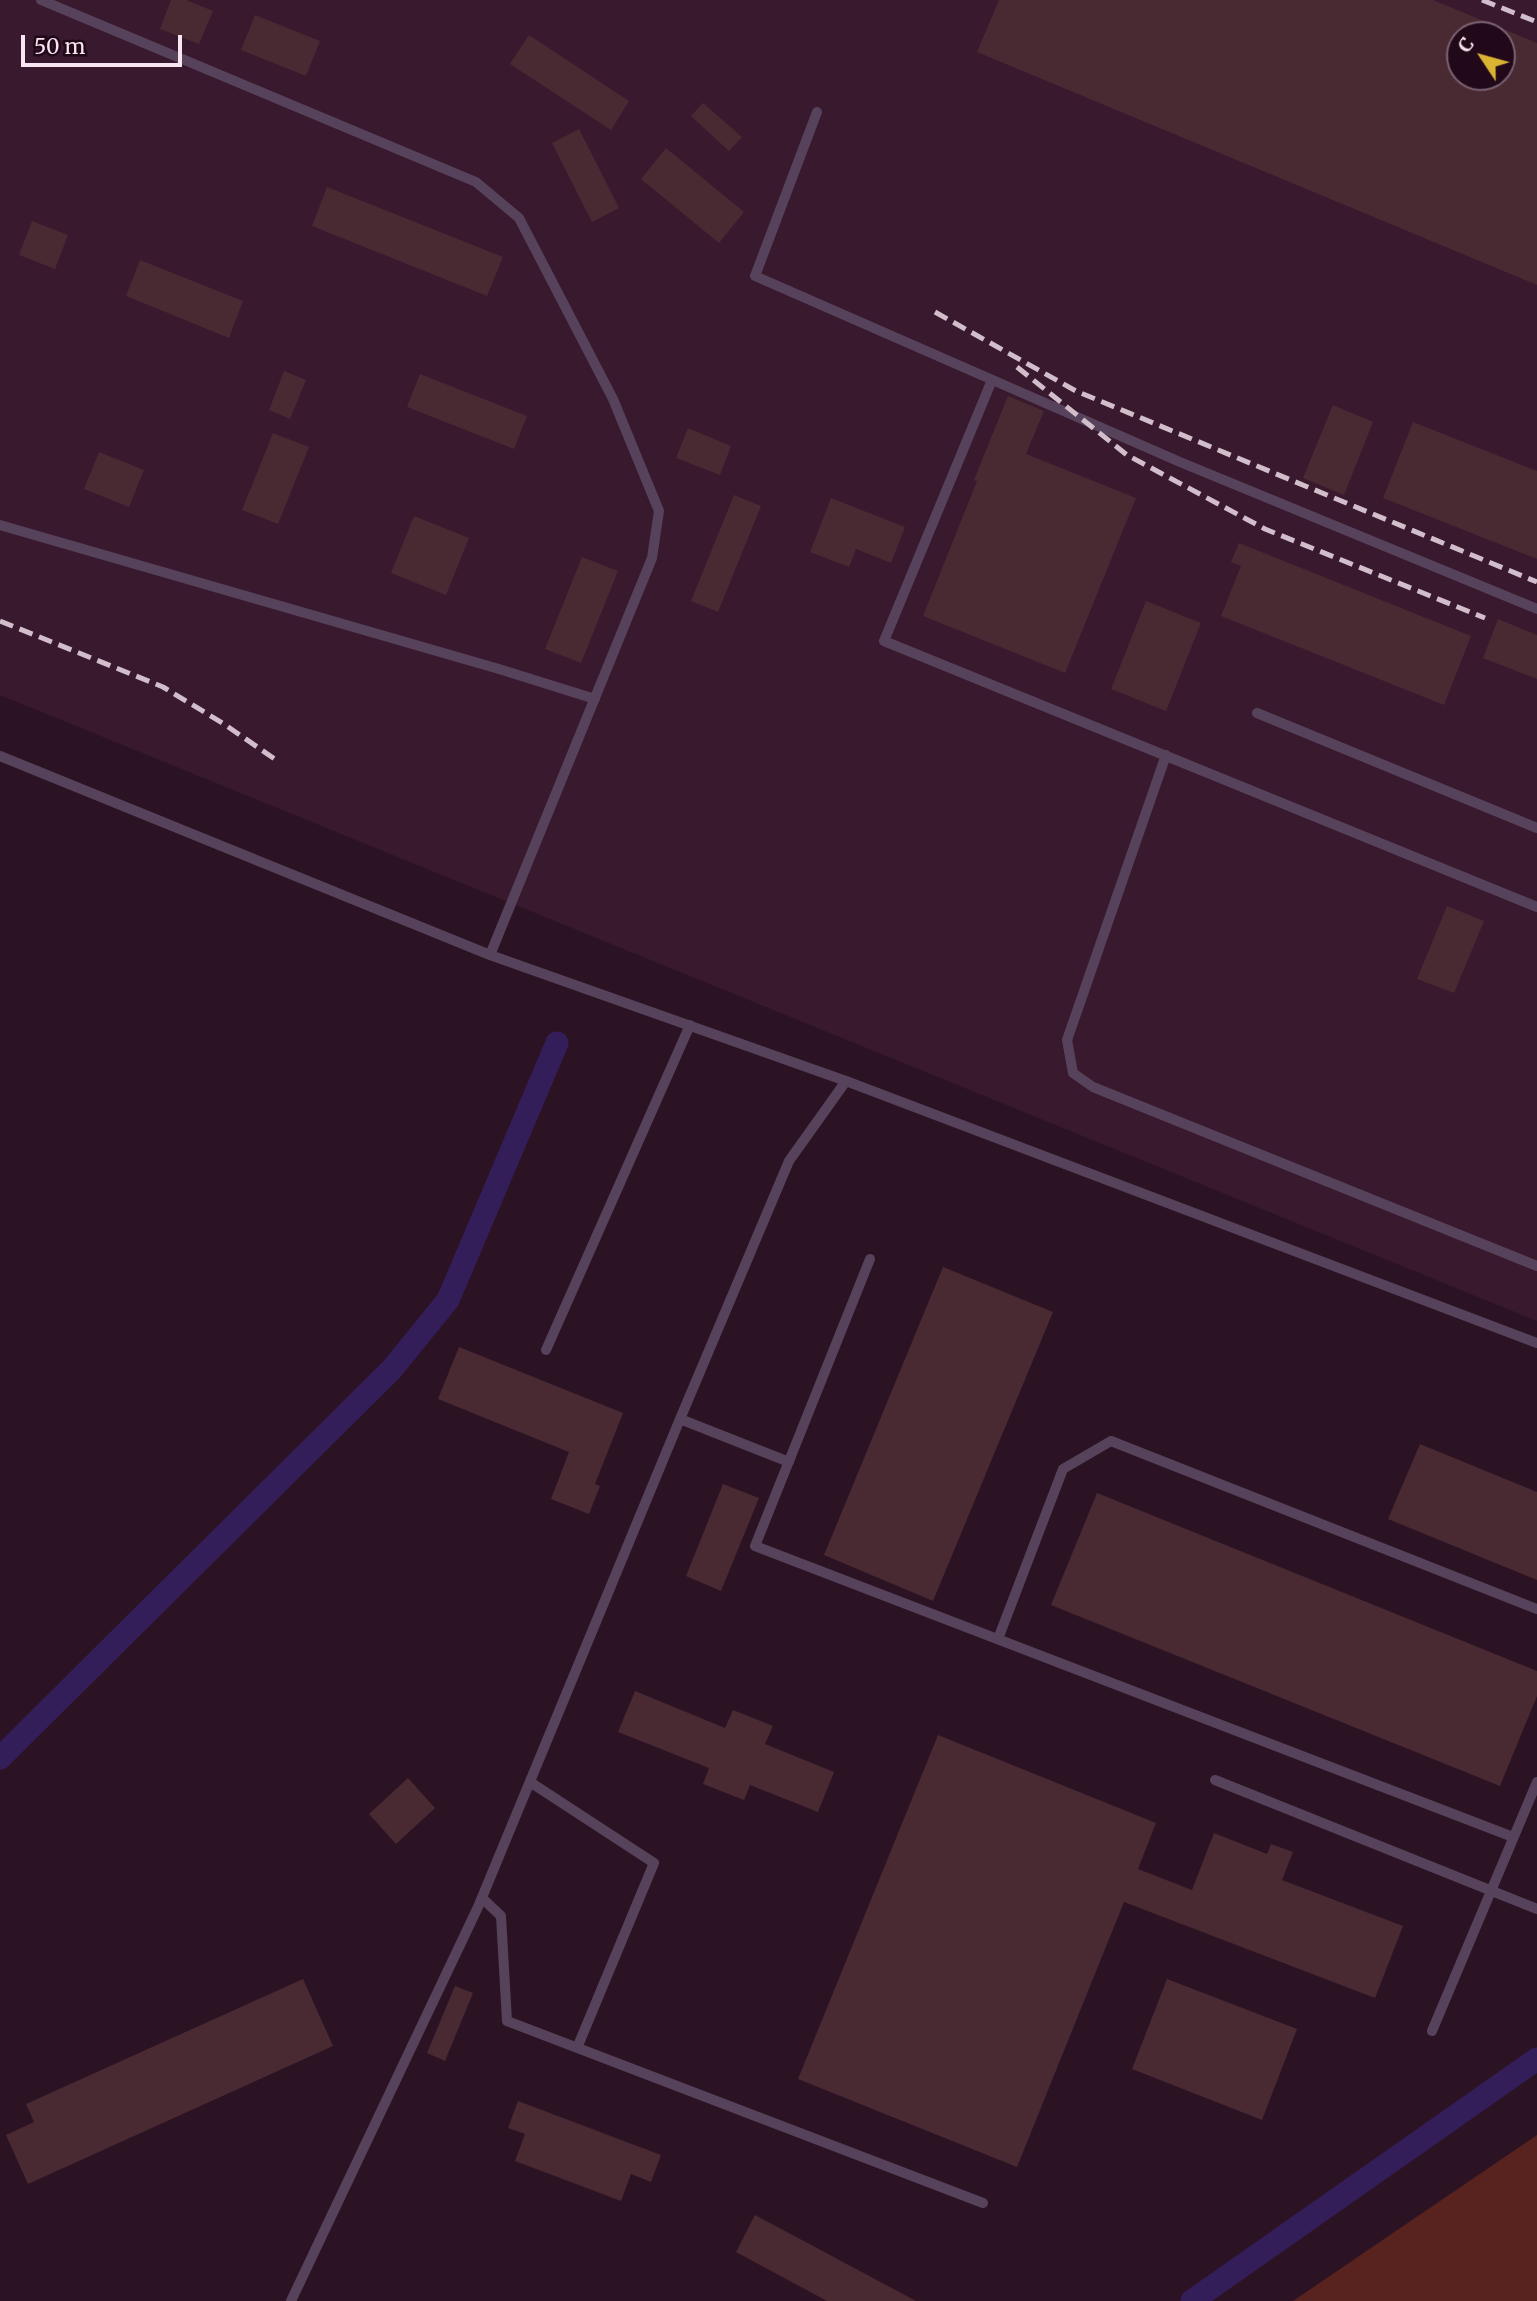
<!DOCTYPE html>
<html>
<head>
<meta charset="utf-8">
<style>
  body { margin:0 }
  #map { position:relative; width:1537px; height:2301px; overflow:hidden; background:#2c1324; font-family:Merriweather,serif }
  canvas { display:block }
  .north { position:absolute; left:1446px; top:21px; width:70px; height:70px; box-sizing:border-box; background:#22091a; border:2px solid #786170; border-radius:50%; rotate:306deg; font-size:19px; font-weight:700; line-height:28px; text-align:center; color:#f8e5f0 }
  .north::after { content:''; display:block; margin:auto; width:24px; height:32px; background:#dab333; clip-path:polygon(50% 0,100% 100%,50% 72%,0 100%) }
  .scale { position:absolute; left:21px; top:35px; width:161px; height:32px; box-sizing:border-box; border:4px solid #f8e5f0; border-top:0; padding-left:9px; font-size:21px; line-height:24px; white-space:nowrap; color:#f8e5f0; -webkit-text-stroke:5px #22091a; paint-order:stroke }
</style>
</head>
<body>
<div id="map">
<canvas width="1537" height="2301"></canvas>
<div class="north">С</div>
<div class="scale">50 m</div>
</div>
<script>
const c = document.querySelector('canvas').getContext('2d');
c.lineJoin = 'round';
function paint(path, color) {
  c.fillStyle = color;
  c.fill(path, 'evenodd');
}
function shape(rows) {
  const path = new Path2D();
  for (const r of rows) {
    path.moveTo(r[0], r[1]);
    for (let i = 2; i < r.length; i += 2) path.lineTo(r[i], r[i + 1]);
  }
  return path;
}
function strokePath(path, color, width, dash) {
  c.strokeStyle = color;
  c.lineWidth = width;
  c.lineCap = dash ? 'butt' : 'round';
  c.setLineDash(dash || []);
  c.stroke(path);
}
const built = shape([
  [0,0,1537,0,1537,1321,0,695],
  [1460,35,1502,35,1502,77,1460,77]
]);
const green = shape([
  [1537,2135,1537,2301,1293,2301]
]);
const canal = shape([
  [0,1758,392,1369,448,1300,557,1043],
  [1192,2301,1537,2059]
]);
const building = shape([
  [171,0,186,0,213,11,199,44,160,29],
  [999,0,1433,0,1537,43,1537,285,977,52],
  [1460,35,1502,35,1502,77,1460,77],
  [255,15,320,41,306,76,241,50],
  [529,35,629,101,611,130,510,64],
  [703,103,742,137,729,151,691,116],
  [579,129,619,208,592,222,552,143],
  [666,148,744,212,719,243,641,179],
  [327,187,503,257,487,296,312,226],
  [32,221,68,235,55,269,19,255],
  [140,260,243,301,229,338,126,296],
  [284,371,306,380,290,419,269,410],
  [420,374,527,416,514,449,407,407],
  [1008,396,1044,411,1026,454,1136,498,1065,673,923,616,977,481,974,480],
  [1333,405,1373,422,1344,495,1303,478],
  [1413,422,1537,471,1537,559,1383,498],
  [688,428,731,446,720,475,676,458],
  [273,433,309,447,278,524,242,510],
  [99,452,144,470,129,507,84,489],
  [734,495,761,506,718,612,691,601],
  [831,498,905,527,891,563,856,549,849,567,810,552],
  [414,516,469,538,446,595,391,573],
  [1239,543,1471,636,1444,705,1221,616,1241,566,1231,562],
  [582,557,618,571,581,663,545,649],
  [1146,601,1201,623,1166,711,1111,689],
  [1498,619,1537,635,1537,679,1483,658],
  [1447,906,1484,921,1454,993,1417,979],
  [943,1267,1053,1312,933,1601,824,1555],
  [459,1347,623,1413,595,1484,600,1486,589,1514,551,1499,569,1452,438,1399],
  [1420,1444,1537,1492,1537,1580,1388,1519],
  [723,1484,759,1498,721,1591,686,1576],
  [1097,1493,1537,1671,1537,1696,1500,1786,1051,1605],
  [635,1691,725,1728,733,1710,773,1726,765,1744,834,1772,818,1812,750,1785,744,1800,703,1784,709,1768,618,1732],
  [938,1735,1156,1823,1138,1869,1192,1890,1214,1833,1267,1854,1271,1844,1293,1852,1282,1880,1403,1926,1375,1998,1124,1902,1017,2167,798,2079],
  [408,1778,435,1808,396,1844,369,1814],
  [303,1979,333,2046,28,2184,6,2135,34,2122,26,2104],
  [1167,1979,1297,2029,1262,2120,1132,2069],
  [455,1986,473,1993,445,2061,427,2053],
  [518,2101,661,2155,651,2182,631,2174,621,2201,515,2161,525,2134,508,2128],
  [755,2215,916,2301,827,2301,736,2252]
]);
const service = shape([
  [41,0,476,182,519,218,613,399,659,511,652,558,490,955],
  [817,112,755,276,1180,462,1537,609],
  [992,380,884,641,1537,907],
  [0,525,499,669,595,699],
  [1257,713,1537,828],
  [1166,755,1067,1040,1073,1073,1093,1087,1537,1266],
  [0,756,490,955,846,1081,1537,1343],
  [870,1259,755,1546,1513,1837],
  [546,1350,690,1025],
  [680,1419,789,1462],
  [998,1639,1063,1469,1111,1441,1537,1609],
  [1215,1780,1537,1909],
  [530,1782,654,1863,577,2048],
  [482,1898,501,1916,507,2021,983,2203],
  [1432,2031,1537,1782],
  [291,2301,478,1907,680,1419,789,1161,846,1081]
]);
const rail = shape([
  [1482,0,1537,22],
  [935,312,1076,391,1537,582],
  [1017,367,1127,455,1265,529,1485,618],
  [0,621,163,687,224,724,279,762]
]);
paint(built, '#39192e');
paint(green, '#58221f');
strokePath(canal, '#341e5a', 23);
paint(building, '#492932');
strokePath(service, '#56435b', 10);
strokePath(rail, '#d2beca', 5, [14, 7]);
</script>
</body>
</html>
